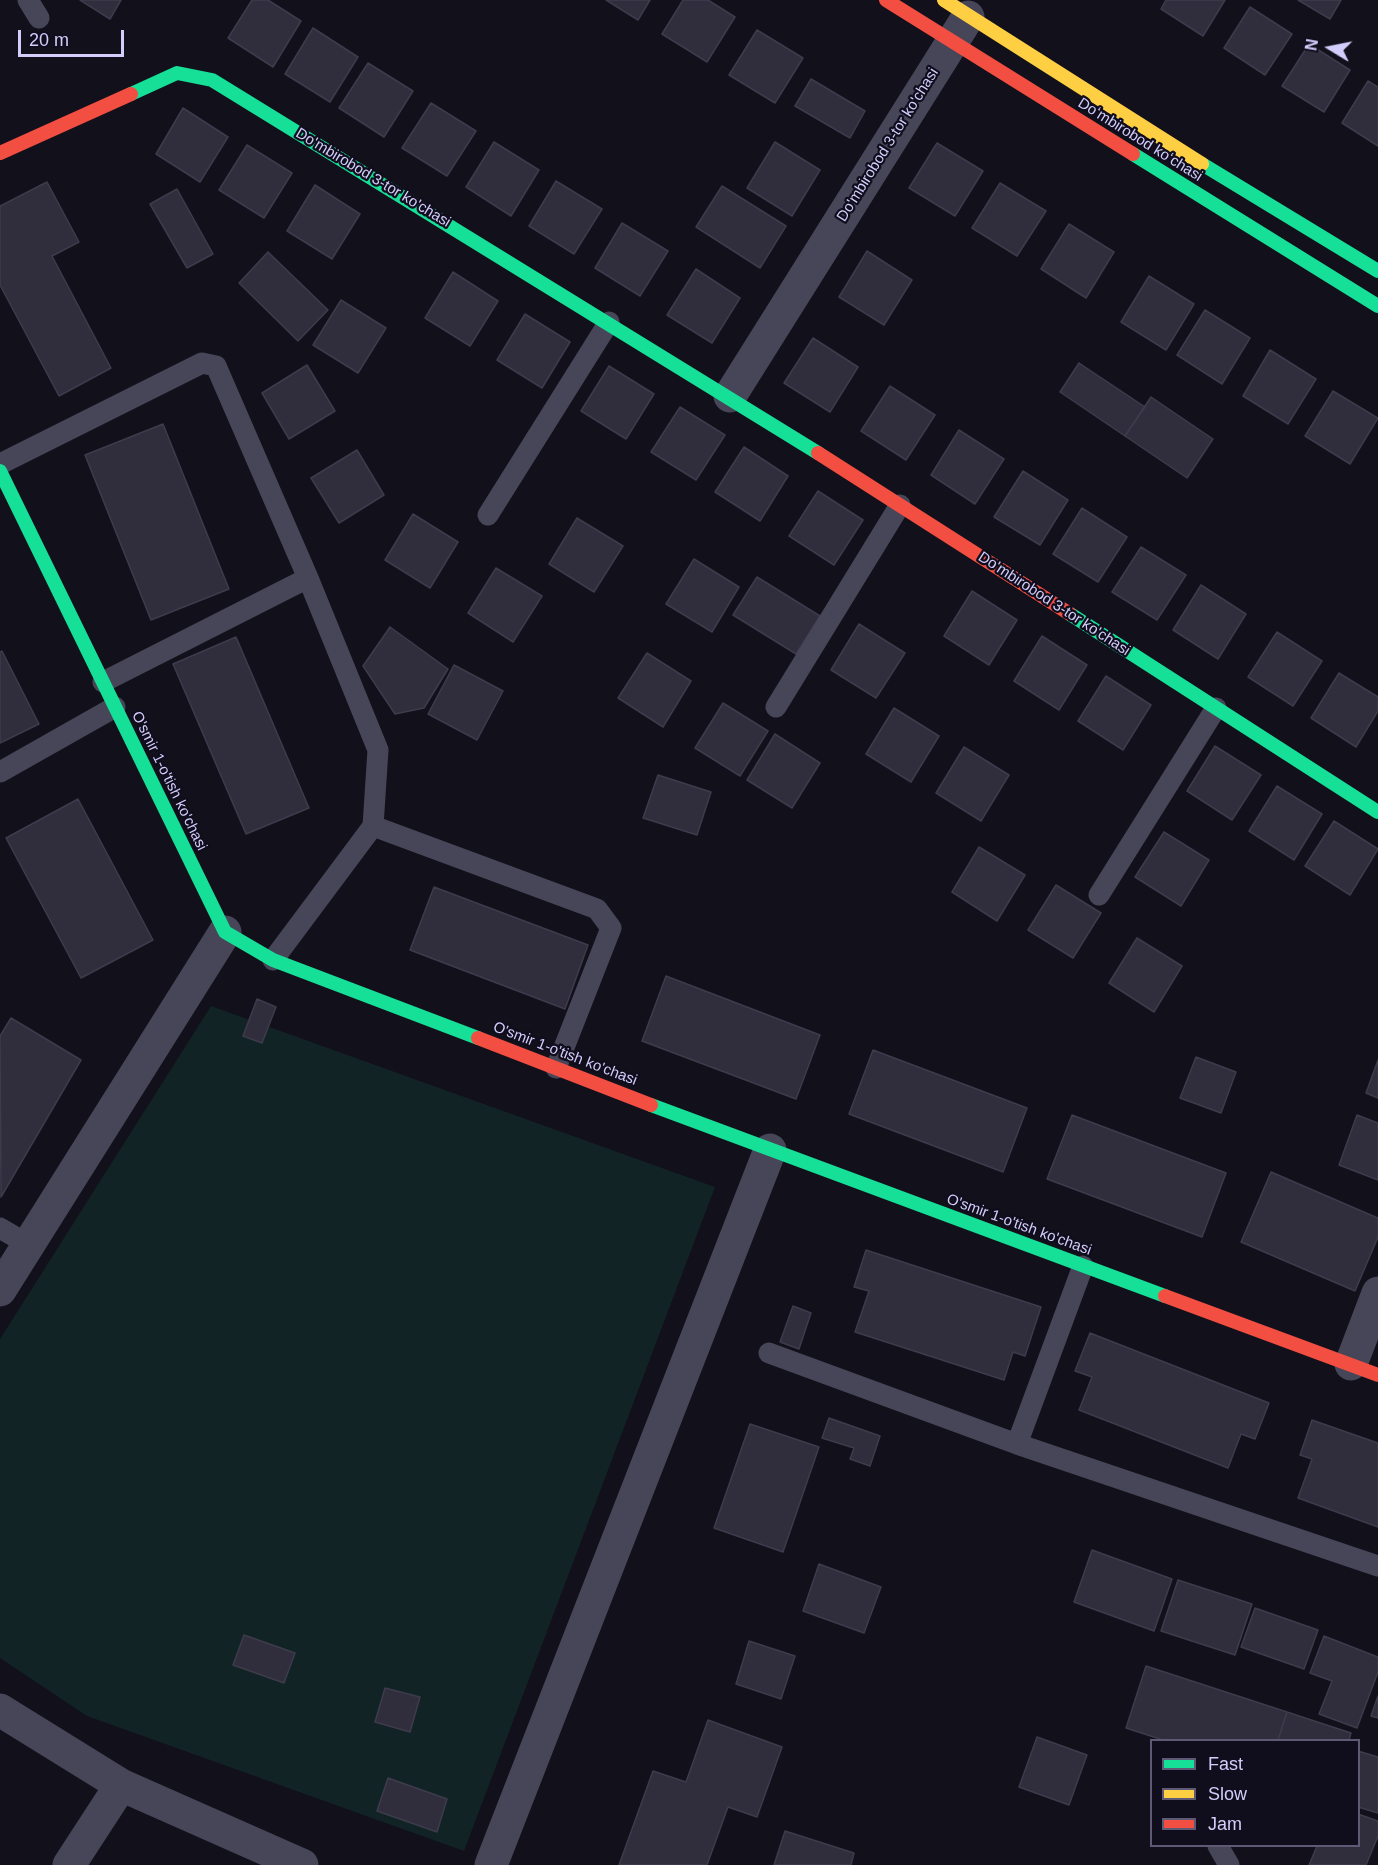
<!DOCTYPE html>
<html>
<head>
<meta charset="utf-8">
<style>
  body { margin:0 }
  #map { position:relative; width:1378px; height:1865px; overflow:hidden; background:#12101a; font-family:Helvetica,sans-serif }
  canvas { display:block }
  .legend { position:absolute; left:1150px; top:1739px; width:210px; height:108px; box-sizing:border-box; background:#100d1d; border:2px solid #5e5a76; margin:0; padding:8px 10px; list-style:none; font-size:18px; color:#d2cdfb }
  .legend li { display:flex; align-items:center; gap:12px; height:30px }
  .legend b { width:30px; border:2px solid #5e5a76 }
  .north { position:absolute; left:1300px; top:18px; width:60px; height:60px; -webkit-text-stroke:4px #100d1d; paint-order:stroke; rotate:280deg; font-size:16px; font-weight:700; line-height:24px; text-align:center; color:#d2cdfb }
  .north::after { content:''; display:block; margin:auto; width:21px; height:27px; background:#d2cdfb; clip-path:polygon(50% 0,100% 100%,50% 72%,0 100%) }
  .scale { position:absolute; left:18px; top:30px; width:106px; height:27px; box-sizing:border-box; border:3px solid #d2cdfb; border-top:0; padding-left:8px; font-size:18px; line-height:21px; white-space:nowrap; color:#d2cdfb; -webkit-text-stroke:4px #100d1d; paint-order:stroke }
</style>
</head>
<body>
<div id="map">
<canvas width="1378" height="1865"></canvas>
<ul class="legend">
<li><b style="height:8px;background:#16e098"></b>Fast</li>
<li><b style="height:8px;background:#ffcf43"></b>Slow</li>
<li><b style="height:8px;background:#f24e42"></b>Jam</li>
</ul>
<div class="north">N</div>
<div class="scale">20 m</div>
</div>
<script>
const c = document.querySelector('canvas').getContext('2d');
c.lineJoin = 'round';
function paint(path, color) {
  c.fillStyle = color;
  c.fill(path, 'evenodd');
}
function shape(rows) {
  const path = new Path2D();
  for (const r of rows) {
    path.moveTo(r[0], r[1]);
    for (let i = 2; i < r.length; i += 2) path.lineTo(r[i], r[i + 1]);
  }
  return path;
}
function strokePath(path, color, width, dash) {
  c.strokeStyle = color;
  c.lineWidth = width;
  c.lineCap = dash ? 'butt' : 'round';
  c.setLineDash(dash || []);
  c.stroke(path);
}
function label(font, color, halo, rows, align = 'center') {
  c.font = font + ' Helvetica,sans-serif';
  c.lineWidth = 4.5;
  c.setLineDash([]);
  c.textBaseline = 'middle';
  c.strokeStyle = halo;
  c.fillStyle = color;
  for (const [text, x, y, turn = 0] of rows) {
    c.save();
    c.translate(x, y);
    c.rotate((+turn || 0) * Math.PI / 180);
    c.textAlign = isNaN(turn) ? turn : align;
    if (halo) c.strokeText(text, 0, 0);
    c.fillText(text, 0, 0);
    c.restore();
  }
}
const green = shape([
  [211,1006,715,1187,464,1851,87,1716,0,1658,0,1339]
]);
const building = shape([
  [80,0,121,0,110,19,80,0],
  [252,0,268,0,301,21,273,67,228,38,252,0],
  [606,0,650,0,638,20,606,0],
  [683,0,708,0,735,17,707,62,662,34,683,0],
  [1166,0,1225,0,1203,36,1161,9,1166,0],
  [1298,0,1341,0,1330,19,1298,0],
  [1250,7,1292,34,1265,75,1224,48,1250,7],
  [313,28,358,57,330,102,285,74,313,28],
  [757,30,803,58,775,103,729,75,757,30],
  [1309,44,1350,70,1324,112,1282,86,1309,44],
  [368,63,413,91,384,137,339,108,368,63],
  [811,79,865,111,850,138,795,106,811,79],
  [1368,81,1378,87,1378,146,1342,123,1368,81],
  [431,103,476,131,447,176,402,148,431,103],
  [183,108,228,137,200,182,156,154,183,108],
  [494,142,539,170,511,216,466,187,494,142],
  [775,142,820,170,792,216,747,188,775,142],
  [937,143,983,171,955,216,909,188,937,143],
  [247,145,292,173,264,218,219,190,247,145],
  [556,181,602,209,574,254,529,226,556,181],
  [47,182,79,242,52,256,111,368,59,396,0,285,0,206,47,182],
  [1000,183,1046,211,1017,256,972,228,1000,183],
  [315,185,360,214,332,259,287,231,315,185],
  [722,186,786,226,760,268,696,227,722,186],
  [177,189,213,254,187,268,150,204,177,189],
  [622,223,668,251,640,296,595,268,622,223],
  [1069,224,1114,252,1086,298,1041,269,1069,224],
  [867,251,912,280,884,325,839,297,867,251],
  [268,252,328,310,298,341,239,283,268,252],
  [696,269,740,298,712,343,667,315,696,269],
  [453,272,498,301,470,346,425,318,453,272],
  [1149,276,1194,304,1166,350,1121,322,1149,276],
  [341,300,386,328,358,373,313,345,341,300],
  [1205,310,1250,338,1222,384,1177,355,1205,310],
  [525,314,570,342,542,388,497,360,525,314],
  [813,338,858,367,830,412,784,383,813,338],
  [1270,350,1316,379,1288,424,1243,396,1270,350],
  [1079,363,1145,407,1125,436,1060,392,1079,363],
  [307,365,335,411,289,439,262,393,307,365],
  [609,366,654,394,626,439,581,411,609,366],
  [890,386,935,415,906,460,861,431,890,386],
  [1333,391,1378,418,1350,464,1305,436,1333,391],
  [1151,397,1213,439,1187,478,1125,436,1151,397],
  [680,407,725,435,696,480,651,452,680,407],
  [163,424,229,589,151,620,85,455,163,424],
  [959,430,1004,459,975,504,931,475,959,430],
  [744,447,788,476,760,521,715,492,744,447],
  [357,450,384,495,339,523,311,478,357,450],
  [1023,471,1068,500,1040,545,994,517,1023,471],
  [818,491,863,520,834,565,789,536,818,491],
  [1082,508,1127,537,1098,582,1053,554,1082,508],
  [413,514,458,542,430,588,385,560,413,514],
  [577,518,623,546,594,592,549,564,577,518],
  [1141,547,1186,575,1157,620,1112,592,1141,547],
  [694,559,739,587,712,632,666,604,694,559],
  [496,568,542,596,513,642,468,613,496,568],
  [757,577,820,616,796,654,733,615,757,577],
  [1201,585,1246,614,1218,659,1173,630,1201,585],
  [972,591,1017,620,989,665,944,636,972,591],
  [859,624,905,653,876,698,831,670,859,624],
  [390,627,448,669,424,708,395,714,363,666,390,627],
  [1277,632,1322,661,1293,706,1248,677,1277,632],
  [1042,636,1087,665,1059,710,1014,681,1042,636],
  [236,637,309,808,246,834,173,664,236,637],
  [2,651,39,724,0,743,0,652,2,651],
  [647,653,691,681,663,727,618,698,647,653],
  [454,665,503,691,477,740,428,714,454,665],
  [1339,673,1378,697,1378,711,1356,747,1311,718,1339,673],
  [1106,676,1151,705,1123,750,1078,721,1106,676],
  [723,703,768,731,740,776,695,748,723,703],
  [894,708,939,736,911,782,866,754,894,708],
  [775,734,820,763,792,808,747,780,775,734],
  [1215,746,1261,775,1232,820,1187,791,1215,746],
  [964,747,1009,775,981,821,936,793,964,747],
  [658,775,711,792,697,835,643,818,658,775],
  [1277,786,1322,814,1294,860,1249,831,1277,786],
  [78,799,153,940,81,978,6,838,78,799],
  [1334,821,1378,849,1350,895,1305,866,1334,821],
  [1164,832,1209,860,1181,906,1135,877,1164,832],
  [979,847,1025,875,997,921,952,892,979,847],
  [1056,885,1101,913,1073,958,1028,930,1056,885],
  [434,887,588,945,565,1009,410,950,434,887],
  [1137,938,1182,966,1154,1012,1109,983,1137,938],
  [666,976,820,1035,796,1099,642,1041,666,976],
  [257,999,276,1007,262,1043,243,1036,257,999],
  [11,1018,81,1060,1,1197,0,1036,11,1018],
  [873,1050,1027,1108,1003,1172,849,1114,873,1050],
  [1196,1057,1236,1072,1221,1113,1180,1098,1196,1057],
  [1378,1060,1378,1098,1366,1093,1378,1060],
  [1072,1115,1226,1173,1202,1237,1047,1179,1072,1115],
  [1357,1115,1378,1123,1378,1180,1339,1165,1357,1115],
  [1271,1172,1378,1218,1378,1237,1355,1291,1241,1242,1271,1172],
  [866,1250,1041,1307,1025,1356,1013,1352,1004,1380,855,1332,869,1291,854,1287,866,1250],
  [793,1306,811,1313,799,1349,780,1342,793,1306],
  [1090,1333,1269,1403,1255,1439,1241,1434,1228,1468,1079,1410,1092,1377,1075,1371,1090,1333],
  [829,1418,880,1436,870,1466,850,1459,854,1448,822,1438,829,1418],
  [1312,1420,1378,1443,1378,1527,1298,1498,1312,1459,1300,1455,1312,1420],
  [750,1424,819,1447,783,1552,714,1528,750,1424],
  [1092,1550,1172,1579,1154,1631,1074,1602,1092,1550],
  [819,1564,881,1587,864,1633,803,1611,819,1564],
  [1178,1580,1252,1604,1235,1655,1161,1631,1178,1580],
  [1255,1608,1318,1630,1304,1669,1241,1647,1255,1608],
  [244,1635,295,1653,284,1683,233,1665,244,1635],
  [1324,1636,1378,1657,1378,1672,1357,1728,1319,1714,1332,1681,1310,1673,1324,1636],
  [749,1641,795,1656,781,1699,736,1684,749,1641],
  [1146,1666,1287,1712,1278,1740,1163,1740,1126,1728,1146,1666],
  [385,1688,420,1697,410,1732,375,1722,385,1688],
  [1378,1696,1378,1718,1371,1716,1378,1696],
  [1287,1712,1351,1733,1349,1740,1278,1740,1287,1712],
  [708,1720,782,1747,757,1817,728,1807,707,1865,619,1865,653,1771,686,1782,708,1720],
  [1037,1737,1087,1755,1069,1805,1019,1787,1037,1737],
  [1358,1751,1378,1757,1378,1813,1358,1807,1358,1751],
  [388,1778,447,1799,437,1832,377,1811,388,1778],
  [1358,1814,1378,1821,1378,1836,1366,1865,1309,1865,1317,1846,1358,1846,1358,1814],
  [785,1831,854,1853,851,1865,774,1865,785,1831]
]);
const lane = shape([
  [28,0,39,18],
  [0,464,202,363,216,366,308,578,103,682],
  [488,515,609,322],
  [776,707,900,505],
  [0,772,115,707],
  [373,826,597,909,611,928,556,1068],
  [1099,895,1216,708],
  [273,960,373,826,378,750,308,578],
  [0,1228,29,1245],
  [769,1353,1017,1444,1083,1266],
  [1017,1444,1378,1566],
  [1218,1846,1229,1865]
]);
const street = shape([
  [730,396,968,17],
  [0,1290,225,932],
  [1351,1364,1378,1293],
  [0,1710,121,1785,302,1865],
  [69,1865,121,1785],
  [491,1865,770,1150]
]);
const fast = shape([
  [131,94,177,73,212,80,818,453],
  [1133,154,1378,306],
  [1202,164,1378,271],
  [0,471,225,932,273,960,478,1038],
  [1070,614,1378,812],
  [651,1105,1165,1296]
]);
const slow = shape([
  [944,0,1202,164]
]);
const jam = shape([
  [886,0,1133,154],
  [0,153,131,94],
  [818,453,1070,614],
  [478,1038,651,1105],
  [1165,1296,1378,1375]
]);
const streetNames = [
  ["Doʻmbirobod koʻchasi",1140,140,32],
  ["Do'mbirobod 3-tor ko'chasi",888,145,-58],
  ["Do'mbirobod 3-tor ko'chasi",373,178,31],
  ["Do'mbirobod 3-tor ko'chasi",1054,604,33],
  ["O'smir 1-o'tish ko'chasi",169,781,64],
  ["O'smir 1-o'tish ko'chasi",565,1054,21],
  ["O'smir 1-o'tish ko'chasi",1019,1225,20]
];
paint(green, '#112324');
paint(building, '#302e3c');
strokePath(building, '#3e3b4d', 1.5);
strokePath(lane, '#474659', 21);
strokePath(street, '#474659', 33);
strokePath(fast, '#16e098', 14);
strokePath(slow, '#ffcf43', 14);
strokePath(jam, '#f24e42', 14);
label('15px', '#d2cdfb', '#100d1d', streetNames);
</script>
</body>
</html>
